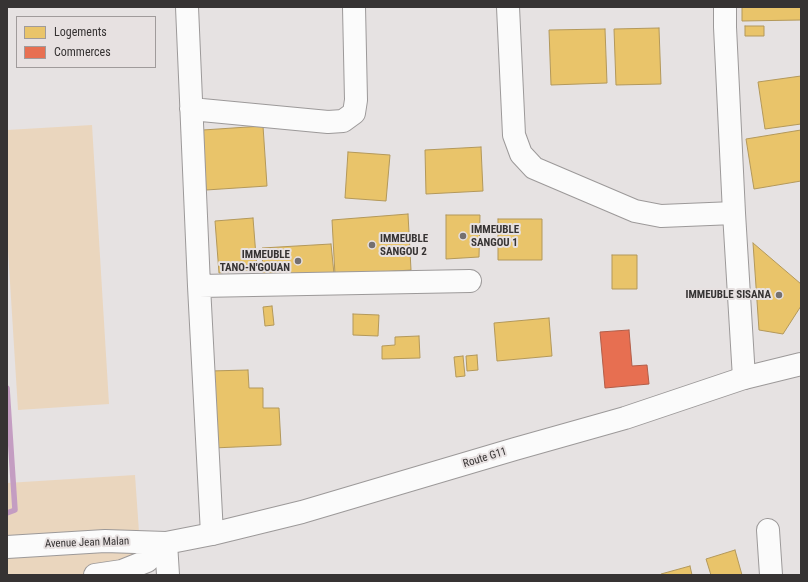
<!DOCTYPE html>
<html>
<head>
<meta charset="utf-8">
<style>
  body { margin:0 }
  #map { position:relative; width:808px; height:582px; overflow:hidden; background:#e6e2e2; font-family:"Roboto Condensed",sans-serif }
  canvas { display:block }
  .frame { position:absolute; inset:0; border:8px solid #363333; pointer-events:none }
  .legend { position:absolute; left:16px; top:16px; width:140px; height:52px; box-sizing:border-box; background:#e7e1e1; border:1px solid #a09b9b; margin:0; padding:5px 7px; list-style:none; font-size:12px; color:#363333 }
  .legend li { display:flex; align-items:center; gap:8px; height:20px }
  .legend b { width:20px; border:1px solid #a09b9b }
</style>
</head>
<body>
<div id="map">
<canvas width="808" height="582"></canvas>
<div class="frame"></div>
<ul class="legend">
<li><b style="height:11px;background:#e9c46a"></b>Logements</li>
<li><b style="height:11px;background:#e76f51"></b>Commerces</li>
</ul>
</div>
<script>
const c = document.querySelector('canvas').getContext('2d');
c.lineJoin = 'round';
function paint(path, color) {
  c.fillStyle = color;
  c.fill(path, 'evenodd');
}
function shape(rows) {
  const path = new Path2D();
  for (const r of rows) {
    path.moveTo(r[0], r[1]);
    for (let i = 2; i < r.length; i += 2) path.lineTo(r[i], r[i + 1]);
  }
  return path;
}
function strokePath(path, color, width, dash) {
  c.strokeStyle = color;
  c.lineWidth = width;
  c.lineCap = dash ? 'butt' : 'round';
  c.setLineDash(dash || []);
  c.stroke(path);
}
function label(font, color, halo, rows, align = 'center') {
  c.font = font + ' "Roboto Condensed",sans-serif';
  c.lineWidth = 4;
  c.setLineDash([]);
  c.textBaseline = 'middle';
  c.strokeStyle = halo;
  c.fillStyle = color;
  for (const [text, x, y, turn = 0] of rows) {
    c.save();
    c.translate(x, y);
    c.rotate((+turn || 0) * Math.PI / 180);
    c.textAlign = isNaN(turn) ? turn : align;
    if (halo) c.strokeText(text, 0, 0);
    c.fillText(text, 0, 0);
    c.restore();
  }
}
const green = shape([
  [92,125,109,404,18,410,7,234,7,130],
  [135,475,142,575,7,575,7,483]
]);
const homes = shape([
  [742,7,801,7,801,20,742,21,742,7],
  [745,26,764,26,764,36,745,36,745,26],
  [659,28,661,84,616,85,614,29,659,28],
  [605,29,607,83,551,85,549,30,605,29],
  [801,76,801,124,765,129,758,82,801,76],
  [263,126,267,186,206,190,203,130,263,126],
  [801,130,801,181,754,189,746,139,801,130],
  [481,147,483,191,426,194,425,150,481,147],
  [348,152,390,155,386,201,345,198,348,152],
  [408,214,411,270,335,275,332,220,408,214],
  [446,215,480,215,479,257,446,259,446,215],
  [253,218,257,269,219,273,215,221,253,218],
  [498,219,542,219,542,260,498,260,498,219],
  [753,243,801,284,801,306,783,334,759,330,753,243],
  [331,244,334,274,263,278,262,248,331,244],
  [612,255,637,255,637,289,612,289,612,255],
  [272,306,274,325,265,326,263,307,272,306],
  [353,314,379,315,378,336,353,335,353,314],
  [549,318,552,356,497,361,494,323,549,318],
  [419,336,420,358,382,359,382,346,395,345,395,337,419,336],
  [477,355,478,370,467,371,466,356,477,355],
  [463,356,465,376,456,377,454,357,463,356],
  [248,370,249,388,263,388,263,408,279,408,281,445,213,448,210,371,248,370],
  [735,550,742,575,711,575,706,559,735,550],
  [690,566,692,575,661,575,661,574,690,566]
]);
const shops = shape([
  [629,330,632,366,647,365,649,384,605,388,600,332,629,330]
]);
const stream = shape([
  [7,388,15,510,7,513]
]);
const street = shape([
  [187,7,199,286,212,534],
  [508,7,514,135,521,154,534,168,635,211,661,216,734,213],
  [725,7,725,27,734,213,744,378],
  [191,109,328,122,343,121,354,113,356,100,354,7],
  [199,286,470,281],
  [768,530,771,575]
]);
const secondary = shape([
  [166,543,168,575],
  [7,547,105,541,166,543,212,534,302,512,515,449,625,418,744,378,801,364],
  [95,575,122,571,147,561,166,543]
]);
const markers = [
  [463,236,4,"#747070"],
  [372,245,4,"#747070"],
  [298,261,4,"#747070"],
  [779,295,4,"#747070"]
];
const poiNames = [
  ["IMMEUBLE",471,230],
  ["SANGOU 1",471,243],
  ["IMMEUBLE",380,239],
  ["SANGOU 2",380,252],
  ["IMMEUBLE",290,255,"right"],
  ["TANO-N'GOUAN",290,268,"right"],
  ["IMMEUBLE SISANA",771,295,"right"]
];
const streetNames = [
  ["Route G11",485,458,-17],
  ["Avenue Jean Malan",87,543,-2]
];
paint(green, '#ead6be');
paint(homes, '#e9c46a');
strokePath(homes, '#b3985a', 1);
paint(shops, '#e76f51');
strokePath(shops, '#b25d48', 1);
strokePath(stream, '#c49dc2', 5.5);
strokePath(street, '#9c9999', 24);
strokePath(secondary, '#9c9999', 24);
strokePath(street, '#fbfbfb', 22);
strokePath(secondary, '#fbfbfb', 22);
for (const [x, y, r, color] of markers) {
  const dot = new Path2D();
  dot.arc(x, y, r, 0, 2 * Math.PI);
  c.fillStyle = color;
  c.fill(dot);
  strokePath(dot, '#e7e1e1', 1.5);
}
label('bold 11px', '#363333', '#e7e1e1', poiNames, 'left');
label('11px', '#363333', '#e7e1e1', streetNames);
</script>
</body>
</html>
